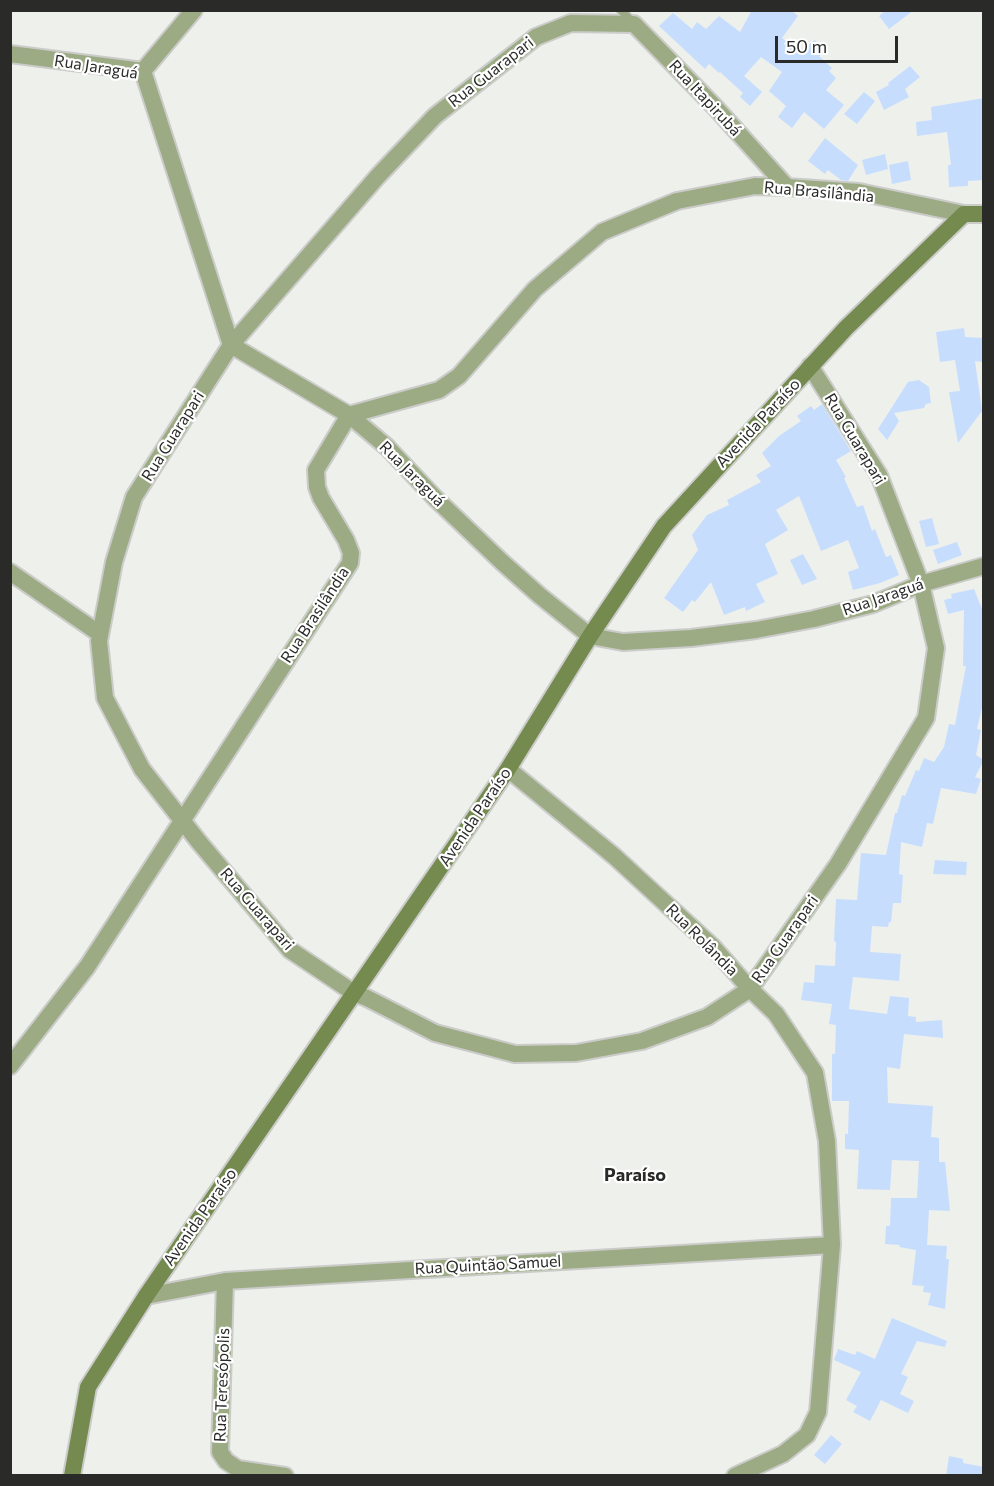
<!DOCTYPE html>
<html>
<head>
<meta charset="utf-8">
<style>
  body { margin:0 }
  #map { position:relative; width:994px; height:1486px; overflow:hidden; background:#eef0ec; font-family:Commissioner,sans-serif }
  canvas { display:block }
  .frame { position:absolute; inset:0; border:12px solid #2a2a29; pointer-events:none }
  .scale { position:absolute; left:775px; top:36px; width:123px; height:27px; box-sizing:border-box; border:3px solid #2a2a29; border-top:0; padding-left:8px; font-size:18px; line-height:21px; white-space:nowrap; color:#2a2a29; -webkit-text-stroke:4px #fff; paint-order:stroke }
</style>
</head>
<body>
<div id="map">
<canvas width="994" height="1486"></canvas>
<div class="frame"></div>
<div class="scale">50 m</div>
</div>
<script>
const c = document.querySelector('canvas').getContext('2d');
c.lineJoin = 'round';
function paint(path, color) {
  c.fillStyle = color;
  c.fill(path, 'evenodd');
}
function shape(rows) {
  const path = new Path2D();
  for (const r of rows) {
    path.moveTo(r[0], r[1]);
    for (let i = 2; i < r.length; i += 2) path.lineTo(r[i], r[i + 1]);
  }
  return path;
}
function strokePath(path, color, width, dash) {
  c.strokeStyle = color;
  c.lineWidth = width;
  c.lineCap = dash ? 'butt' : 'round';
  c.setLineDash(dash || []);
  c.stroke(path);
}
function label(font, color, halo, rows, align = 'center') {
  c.font = font + ' Commissioner,sans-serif';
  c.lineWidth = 4.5;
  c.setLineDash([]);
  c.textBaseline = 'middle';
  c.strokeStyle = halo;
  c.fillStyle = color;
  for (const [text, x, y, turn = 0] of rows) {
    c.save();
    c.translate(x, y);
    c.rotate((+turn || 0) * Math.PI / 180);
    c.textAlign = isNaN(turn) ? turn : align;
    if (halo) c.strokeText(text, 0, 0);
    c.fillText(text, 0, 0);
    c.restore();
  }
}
const building = shape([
  [752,10,791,10,798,16,782,38,799,52,815,40,824,53,819,56,832,68,829,71,836,78,826,90,844,105,824,129,804,112,792,128,778,117,786,106,769,91,782,72,761,57,744,76,762,92,750,106,740,97,743,93,720,72,719,73,709,64,705,69,659,26,673,13,692,29,697,22,706,29,719,16,740,32],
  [886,10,914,10,889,29,879,16],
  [910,66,920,77,905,89,909,97,884,110,876,92,889,85,888,83],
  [864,92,875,101,857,124,844,114],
  [984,98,984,180,968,181,968,186,949,187,948,165,951,165,947,132,917,136,916,122,932,120,931,107],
  [825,138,858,165,848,181,841,180,828,170,825,174,808,161],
  [885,154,888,169,866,175,862,160],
  [908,161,911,180,892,184,889,165],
  [964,328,965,337,984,338,984,362,975,361,982,411,958,443,949,392,960,391,955,360,940,362,936,332],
  [919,380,929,387,931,403,926,404,924,408,894,413,899,421,887,440,878,429,908,382],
  [822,404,851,451,836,460,846,477,844,478,857,507,863,505,872,531,875,529,886,557,891,555,899,575,880,583,853,590,848,572,859,568,848,540,821,551,799,496,776,510,788,530,765,544,778,574,756,584,765,602,746,611,745,607,724,615,711,582,695,602,692,600,683,612,664,598,698,550,692,535,707,515,729,505,727,500,761,482,756,475,771,466,762,453,779,436,801,421,797,416,811,406,814,410],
  [932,518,939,544,926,547,919,521],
  [957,542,962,555,938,564,933,550],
  [803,554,817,579,802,585,790,560],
  [974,589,984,614,984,699,977,729,981,730,976,755,984,760,975,777,981,779,976,794,941,788,933,824,927,823,922,847,901,842,899,874,903,875,901,903,893,903,891,922,889,922,888,927,872,926,870,952,901,954,899,981,853,977,849,1009,887,1014,890,996,909,998,908,1016,916,1017,916,1022,942,1020,943,1038,904,1034,900,1069,887,1067,888,1103,933,1106,931,1137,939,1138,939,1162,945,1162,950,1211,929,1210,927,1245,947,1246,946,1259,949,1259,945,1309,928,1305,931,1293,923,1292,924,1286,912,1285,916,1250,899,1247,900,1245,885,1244,886,1226,890,1226,891,1198,917,1198,919,1161,892,1160,890,1190,857,1189,859,1150,845,1149,845,1134,848,1134,849,1101,832,1101,832,1054,835,1054,836,1025,829,1024,832,1004,801,1000,804,982,814,983,815,965,835,966,836,942,834,941,836,899,857,900,861,853,886,855,895,813,897,813,902,795,905,796,916,770,919,771,924,758,934,762,944,747,949,724,955,725,966,666,963,666,964,610,948,614,944,600,952,598,951,594],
  [935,860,967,862,966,875,933,874],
  [892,1318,947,1341,945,1347,917,1341,901,1374,908,1377,900,1394,914,1401,908,1413,881,1400,870,1421,853,1412,857,1406,846,1400,861,1372,834,1360,838,1349,855,1355,857,1351,875,1359],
  [831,1435,842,1444,825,1464,814,1455],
  [949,1456,963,1459,963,1463,984,1467,984,1476,946,1476]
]);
const service = shape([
  [621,10,633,23]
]);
const minor = shape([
  [10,54,143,71],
  [143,71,231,345,349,415,387,447,435,498,502,562,539,595,590,636,623,642,691,638,756,630,814,619,873,604,921,584,984,566],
  [143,71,194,10],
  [787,187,715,107,634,24,571,23,536,37,435,116,378,176,231,345,134,497,114,562,99,641,105,698,142,769,199,842,290,950,354,993,367,998,435,1033,515,1054,576,1053,642,1041,707,1017,750,989,838,864,926,718,936,648,921,584,879,475,810,366],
  [10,572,100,634],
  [508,769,614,856,713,947,750,989,776,1014,815,1073,827,1141,832,1245,818,1412,807,1435,783,1454,735,1476],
  [10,1066,87,967,350,563,351,553,346,540,321,498,317,487,316,470,349,415,439,390,459,376,535,289,602,232,677,201,755,186,787,187,859,192,964,214],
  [225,1281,220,1452,226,1461,238,1469,285,1476],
  [146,1296,225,1281,832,1245]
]);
const secondary = shape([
  [72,1476,88,1387,146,1296,508,769,590,636,664,526,846,328,964,214,984,214]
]);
const streetNames = [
  ["Rua Jaraguá",96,67,9],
  ["Rua Guarapari",491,72,-38],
  ["Rua Itapirubá",705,98,47],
  ["Rua Brasilândia",819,192,5],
  ["Avenida Paraíso",758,423,-47],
  ["Rua Guarapari",173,436,-58],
  ["Rua Guarapari",855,439,59],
  ["Rua Jaraguá",412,474,45],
  ["Rua Jaraguá",883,597,-19],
  ["Rua Brasilândia",315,615,-57],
  ["Avenida Paraíso",475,817,-56],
  ["Rua Guarapari",257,909,49],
  ["Rua Guarapari",785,939,-55],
  ["Rua Rolândia",702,940,45],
  ["Avenida Paraíso",200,1217,-55],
  ["Rua Quintão Samuel",488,1265,-3],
  ["Rua Teresópolis",222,1385,-88]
];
const neighbourhoodNames = [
  ["Paraíso",635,1175]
];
paint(building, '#c7ddfe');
strokePath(service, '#cbccc9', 11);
strokePath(minor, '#cbccc9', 20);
strokePath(secondary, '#cbccc9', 20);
strokePath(service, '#9cab84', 8);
strokePath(minor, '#9cab84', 16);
strokePath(secondary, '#748a4e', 16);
label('16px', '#2a2a29', '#fff', streetNames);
label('bold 18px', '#2a2a29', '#fff', neighbourhoodNames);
</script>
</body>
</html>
